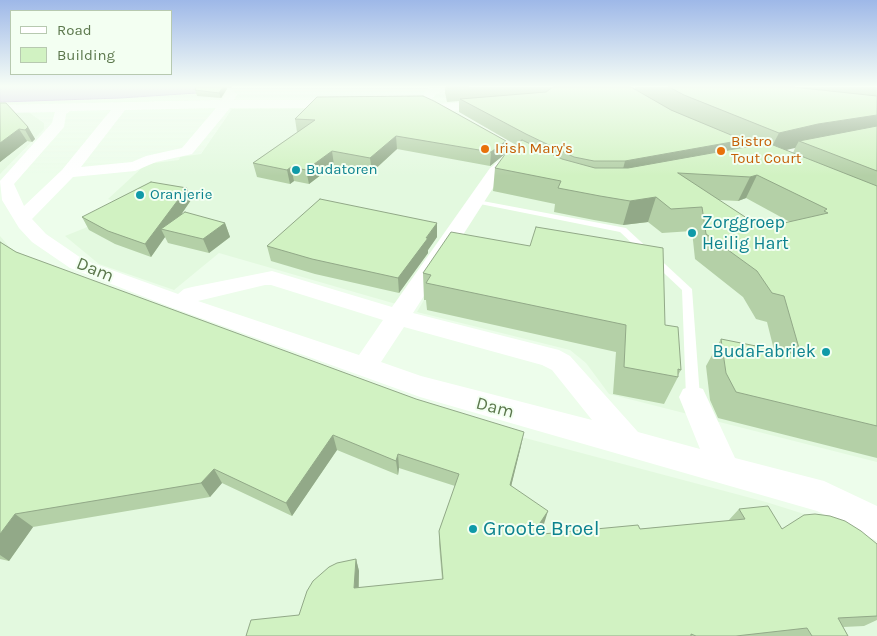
<!DOCTYPE html>
<html>
<head>
<meta charset="utf-8">
<style>
  body { margin:0 }
  #map { position:relative; width:877px; height:636px; overflow:hidden; background:#edfdeb; font-family:Karla,sans-serif }
  canvas { display:block }
  .legend { position:absolute; left:10px; top:10px; width:162px; height:65px; box-sizing:border-box; background:#f3fff2; border:1px solid #b7c9b0; margin:0; padding:6px 9px; list-style:none; font-size:15px; color:#5c784d }
  .legend li { display:flex; align-items:center; gap:10px; height:25px }
  .legend b { width:25px; border:1px solid #b7c9b0 }
</style>
</head>
<body>
<div id="map">
<canvas width="877" height="636"></canvas>
<ul class="legend">
<li><b style="height:6px;background:#fff"></b>Road</li>
<li><b style="height:14px;background:#d1f2c2"></b>Building</li>
</ul>
</div>
<script>
const c = document.querySelector('canvas').getContext('2d');
c.lineJoin = 'round';
function paint(path, color) {
  c.fillStyle = color;
  c.fill(path, 'evenodd');
}
function shape(rows) {
  const path = new Path2D();
  for (const r of rows) {
    path.moveTo(r[0], r[1]);
    for (let i = 2; i < r.length; i += 2) path.lineTo(r[i], r[i + 1]);
  }
  return path;
}
function strokePath(path, color, width, dash) {
  c.strokeStyle = color;
  c.lineWidth = width;
  c.lineCap = dash ? 'butt' : 'round';
  c.setLineDash(dash || []);
  c.stroke(path);
}
function label(font, color, halo, rows, align = 'center') {
  c.font = font + ' Karla,sans-serif';
  c.lineWidth = 4;
  c.setLineDash([]);
  c.textBaseline = 'middle';
  c.strokeStyle = halo;
  c.fillStyle = color;
  for (const [text, x, y, turn = 0] of rows) {
    c.save();
    c.translate(x, y);
    c.rotate((+turn || 0) * Math.PI / 180);
    c.textAlign = isNaN(turn) ? turn : align;
    if (halo) c.strokeText(text, 0, 0);
    c.fillText(text, 0, 0);
    c.restore();
  }
}
const residential = shape([
  [412,108,497,152,494,165,396,304,219,253,174,290,99,264,65,236,85,228,126,205,108,199,146,164,179,160,180,157,201,154,232,109],
  [27,111,44,123,44,129,0,174,0,112],
  [746,163,877,214,877,462,609,394,586,363,570,350,417,312,479,204,501,173],
  [0,236,11,249,36,262,391,396,525,438,766,502,820,519,877,561,877,636,0,636]
]);
const water = shape([
  [0,87,232,87,197,93,120,98,0,102,0,87]
]);
const lane = shape([
  [472,199,626,228,692,289,700,397,698,401,693,402,688,401,686,397,682,290,620,232,475,203,471,201,472,199]
]);
const street = shape([
  [430,87,458,87,456,89,437,93,429,102,419,105,394,108,388,104,394,100,421,96,430,87],
  [231,90,237,94,234,100,341,100,347,104,341,108,230,108,192,154,156,162,135,171,73,177,32,219,46,234,84,260,178,294,184,289,192,287,272,271,392,307,490,168,513,151,523,151,526,154,523,157,502,174,413,313,559,350,570,356,638,432,700,449,679,397,683,389,693,386,703,389,735,458,824,481,877,506,877,541,817,511,420,397,173,308,70,268,32,242,19,228,2,200,0,181,52,123,55,112,0,113,0,105,222,100,227,91,231,90],
  [216,108,182,148,146,156,132,162,81,167,125,110,216,108],
  [111,110,62,170,24,206,14,184,64,127,66,114,70,111,111,110],
  [265,285,271,285,383,320,359,355,198,301,265,285],
  [404,327,542,365,552,370,592,420,421,376,381,362,404,327],
  [492,100,496,101,498,104,496,107,439,112,433,108,439,104,492,100]
]);
const wall = shape([
  [196,87,227,87,227,89,221,98,197,96,195,90],
  [445,87,631,87,638,92,635,88,635,87,877,87,877,458,718,418,710,400,706,366,721,339,774,350,767,322,756,319,743,297,695,259,692,231,662,233,648,222,623,225,594,220,554,212,555,204,493,191,495,168,516,145,459,112,459,101,447,102,445,93],
  [742,143,750,146,740,148],
  [792,148,795,148,793,153,786,150],
  [746,198,790,222,762,228,718,200,738,201],
  [423,96,506,141,505,154,490,166,397,149,372,172,334,165,309,184,294,181,290,184,257,177,253,163,298,132,297,132,295,119],
  [0,103,28,127,35,139,32,142,27,141,0,162],
  [191,200,180,216,225,223,230,237,209,253,168,243,165,237,151,257,115,244,89,230,82,217],
  [437,223,437,237,428,250,428,253,399,293,315,274,271,261,267,246],
  [0,242,16,252,521,446,511,486,544,524,537,534,640,529,728,521,739,509,782,529,877,544,877,620,864,626,843,627,848,636,246,636,299,615,356,559,359,571,359,588,442,579,439,544,439,531,455,486,399,468,398,475,337,450,292,516,222,483,210,497,33,527,9,561,0,559],
  [530,246,665,325,681,370,678,375,678,377,664,404,613,394,616,352,427,310,426,300,424,300,423,273]
]);
const shadedWall = shape([
  [223,87,227,87,227,89,221,98,219,93],
  [877,115,877,134,799,141,795,148,768,154,779,133,818,124],
  [28,127,35,139,32,142,25,130],
  [19,129,27,141,0,162,0,143],
  [396,136,397,149,372,172,370,158],
  [743,140,737,155,621,177,625,161],
  [506,141,505,154,490,166,491,152],
  [332,151,334,165,309,184,306,170],
  [291,167,294,181,290,184,287,170],
  [757,175,746,198,738,201,750,177],
  [187,188,191,200,170,231,161,229,165,237,151,257,145,244],
  [656,197,648,222,623,225,630,201],
  [225,223,230,237,209,253,203,239],
  [437,223,437,237,428,250,428,253,399,293,398,278],
  [524,432,521,446,508,499,510,485],
  [333,435,337,450,292,516,286,503],
  [398,454,399,468,398,475,396,461],
  [214,469,222,483,210,497,201,483],
  [548,511,544,524,528,547,532,535],
  [15,514,33,527,9,561,0,555,0,534],
  [356,559,359,571,358,599,354,588]
]);
const building = shape([
  [196,87,223,87,219,93,195,90,196,87],
  [447,87,469,87,447,88,447,87],
  [553,87,631,87,671,110,743,140,625,161,594,161,574,157,526,134,460,99,546,92,553,87],
  [669,87,793,87,877,96,877,115,818,124,779,133,684,95,669,87],
  [423,96,434,101,506,141,491,152,396,136,370,158,332,151,306,170,291,167,287,170,253,163,315,120,295,119,317,97,423,96],
  [0,103,6,103,28,127,25,130,19,129,0,143,0,103],
  [877,126,877,171,799,141,877,126],
  [522,140,562,159,595,168,628,168,768,143,877,186,877,426,736,392,726,373,721,339,801,355,784,296,772,293,757,271,706,234,702,207,671,209,656,197,630,201,600,196,558,188,561,181,495,168,506,153,522,140],
  [678,173,750,177,757,175,827,209,824,211,828,213,762,228,678,173],
  [151,182,187,188,145,244,108,231,82,217,151,182],
  [320,199,437,223,426,238,428,238,398,278,312,259,267,246,320,199],
  [185,212,225,223,203,239,161,229,185,212],
  [536,227,663,248,665,325,678,327,681,370,678,369,678,377,624,367,626,325,426,283,431,275,423,273,451,232,530,246,536,227],
  [0,242,16,252,416,399,524,432,510,485,548,511,532,535,638,525,640,529,745,519,739,509,768,506,782,529,804,515,815,514,830,516,845,521,861,531,877,544,877,616,838,618,848,636,812,636,807,628,736,636,696,636,691,634,691,636,246,636,251,620,299,615,307,591,313,581,329,567,337,563,356,559,354,588,443,579,439,531,459,474,398,454,396,461,333,435,286,503,214,469,201,483,15,514,0,534,0,242]
]);
const markers = [
  [485,149,5,"#e8710a"],
  [721,151,5,"#e8710a"],
  [296,170,5,"#0f9aa8"],
  [140,195,5,"#0f9aa8"],
  [692,233,5,"#0f9aa8"],
  [826,352,5,"#0f9aa8"],
  [473,529,5,"#0f9aa8"]
];
const farFoodnames = [
  ["Bistro",731,142],
  ["Tout Court",731,159],
  ["Irish Mary's",495,149]
];
const farCulturenames = [
  ["Budatoren",306,170],
  ["Oranjerie",150,195]
];
const cultureNames = [
  ["Zorggroep",702,223],
  ["Heilig Hart",702,244],
  ["BudaFabriek",816,352,"right"]
];
const streetNames = [
  ["Dam",95,270,22],
  ["Dam",495,408,15]
];
const nearCulturenames = [
  ["Groote Broel",483,529]
];
paint(residential, '#e3f9df');
paint(water, '#d0bee7');
strokePath(water, '#bca5d9', 1);
paint(lane, '#fff');
paint(street, '#fff');
paint(wall, '#b4d0a7');
paint(shadedWall, '#92a988');
paint(building, '#d1f2c2');
strokePath(building, '#92a988', 1);
const sky = c.createLinearGradient(0, 0, 0, 176);
sky.addColorStop(0, '#9eb8e8');
sky.addColorStop(0.49, '#f7fef6');
sky.addColorStop(1, '#f7fef600');
c.fillStyle = sky;
c.fillRect(0, 0, 877, 176);
for (const [x, y, r, color] of markers) {
  const dot = new Path2D();
  dot.arc(x, y, r, 0, 2 * Math.PI);
  c.fillStyle = color;
  c.fill(dot);
  strokePath(dot, '#f3fff2', 2);
}
label('15px', '#c56008', '#f3fff2', farFoodnames, 'left');
label('15px', '#0d838f', '#f3fff2', farCulturenames, 'left');
label('18px', '#0d838f', '#f3fff2', cultureNames, 'left');
label('18px', '#5c784d', '#f3fff2', streetNames);
label('21px', '#0d838f', '#f3fff2', nearCulturenames, 'left');
</script>
</body>
</html>
